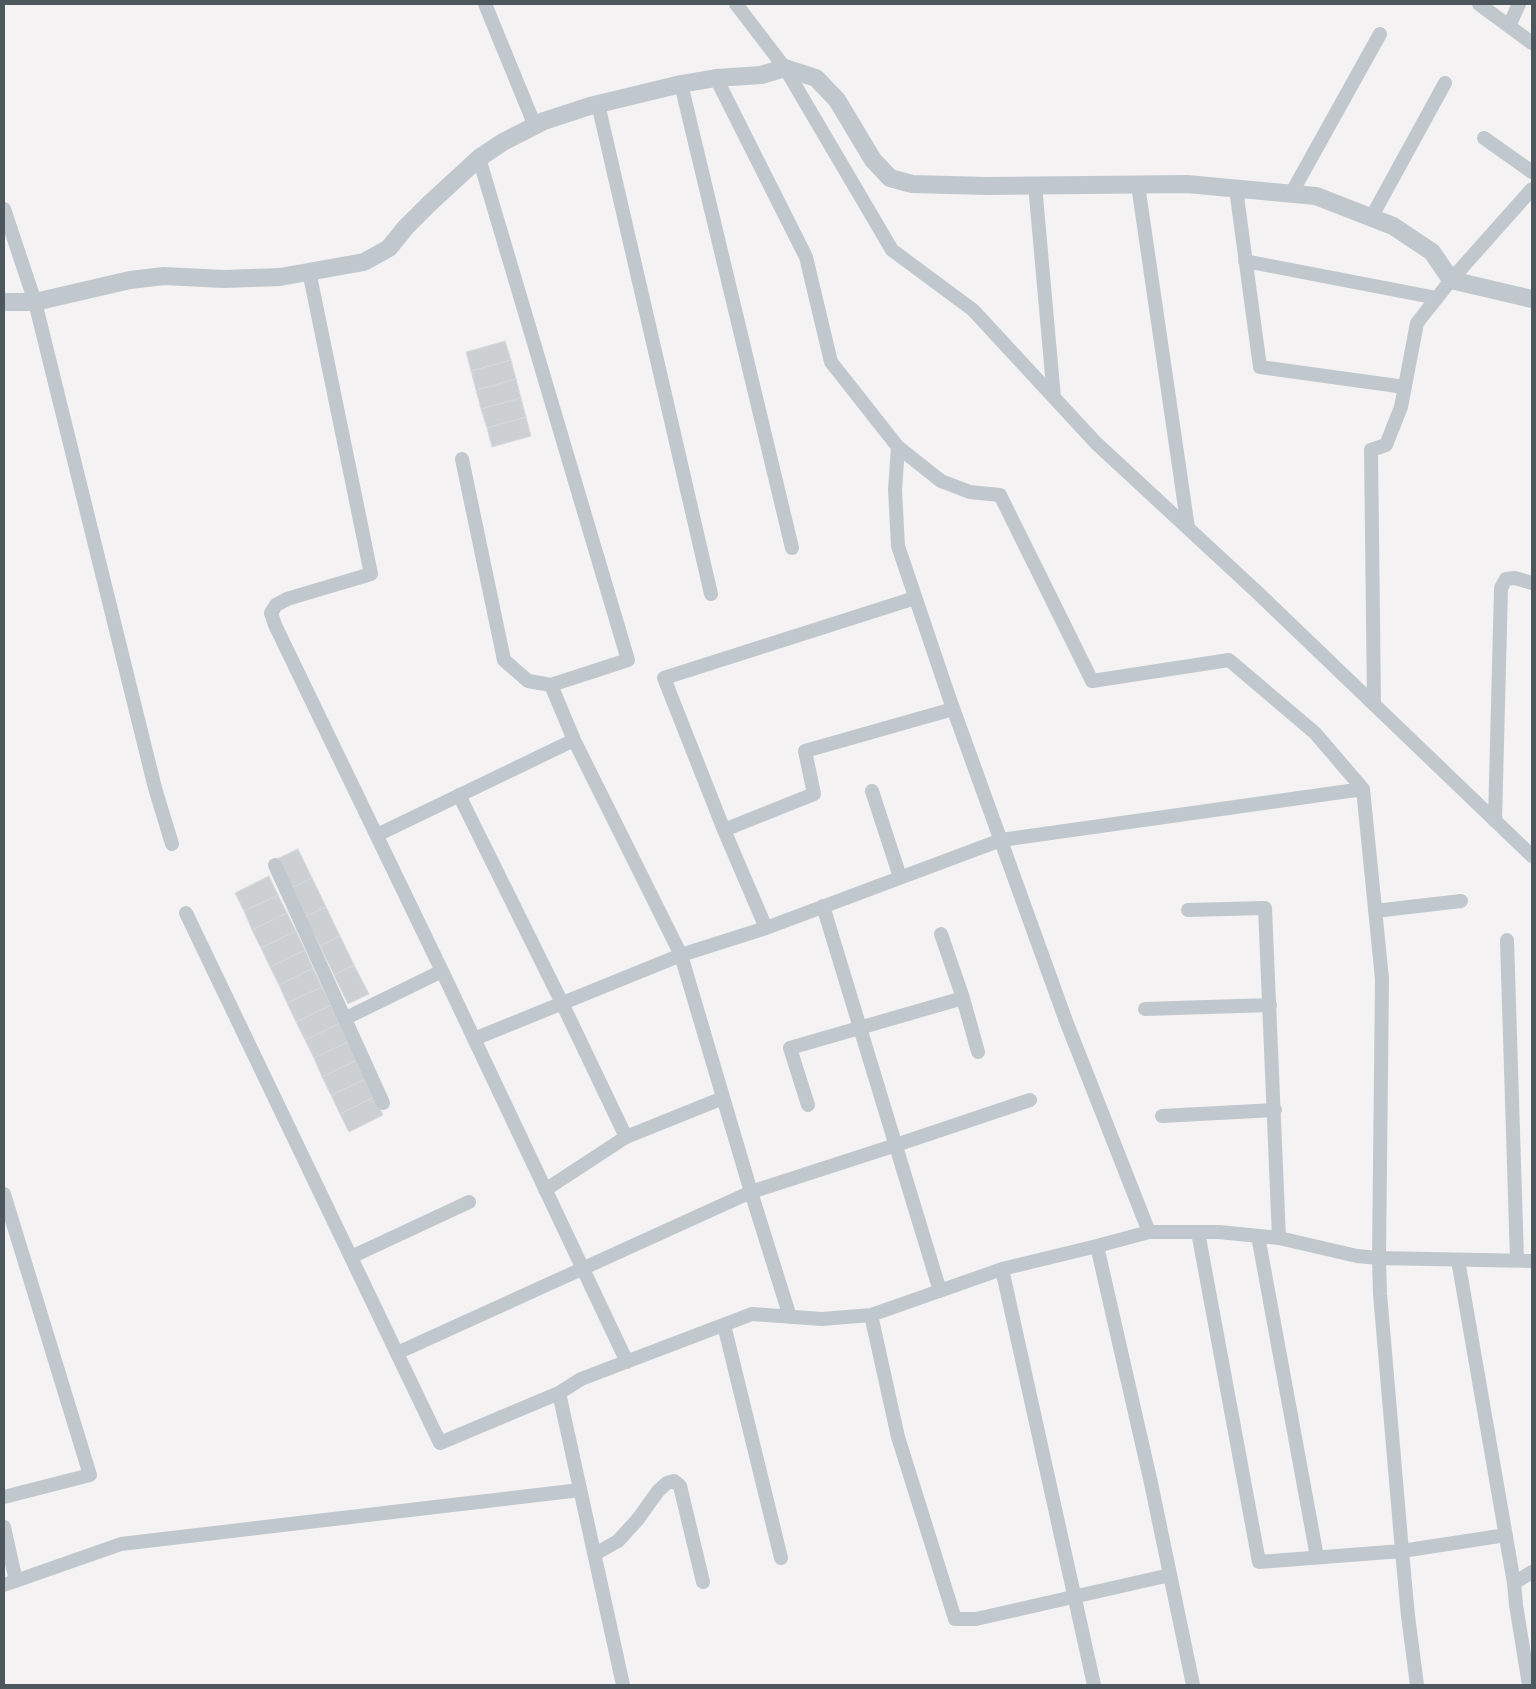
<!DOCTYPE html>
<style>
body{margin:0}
#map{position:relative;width:1536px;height:1689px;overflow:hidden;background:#f4f2f3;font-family:Poppins,sans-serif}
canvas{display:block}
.frame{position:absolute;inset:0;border:5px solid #4c585d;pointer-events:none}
</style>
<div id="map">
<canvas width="1536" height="1689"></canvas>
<div class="frame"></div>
</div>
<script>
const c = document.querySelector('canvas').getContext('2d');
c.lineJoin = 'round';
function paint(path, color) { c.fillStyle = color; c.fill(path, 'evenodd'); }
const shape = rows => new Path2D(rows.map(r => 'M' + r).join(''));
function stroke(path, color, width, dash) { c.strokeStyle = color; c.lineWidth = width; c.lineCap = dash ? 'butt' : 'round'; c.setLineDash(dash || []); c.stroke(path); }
const building = shape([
 [505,341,511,360,471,371,466,352,505,341],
 [511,360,516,379,476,390,471,371,511,360],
 [516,379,521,398,481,409,476,390,516,379],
 [521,398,526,417,487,428,481,409,521,398],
 [526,417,531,436,492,447,487,428,526,417],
 [298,849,312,878,291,888,277,859,298,849],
 [269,876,278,895,244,911,235,893,269,876],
 [312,878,326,907,305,917,291,888,312,878],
 [278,895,287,913,252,930,244,911,278,895],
 [326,907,340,936,320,946,305,917,326,907],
 [287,913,296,931,261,948,252,930,287,913],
 [296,931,305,950,270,967,261,948,296,931],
 [340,936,354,965,334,975,320,946,340,936],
 [305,950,313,968,279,985,270,967,305,950],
 [354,965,369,994,348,1004,334,975,354,965],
 [313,968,322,987,287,1003,279,985,313,968],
 [322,987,331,1005,296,1022,287,1003,322,987],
 [331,1005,340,1023,305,1040,296,1022,331,1005],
 [340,1023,348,1042,314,1058,305,1040,340,1023],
 [348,1042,357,1060,322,1077,314,1058,348,1042],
 [357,1060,366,1079,331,1095,322,1077,357,1060],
 [366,1079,374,1097,340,1114,331,1095,366,1079],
 [374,1097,383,1115,349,1132,340,1114,374,1097]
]);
paint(building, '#cdd0d3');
stroke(building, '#d7dadc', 1);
stroke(shape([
 [485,4,535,126],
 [736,4,785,68,892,250,973,310,1096,443,1258,593,1532,856],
 [1479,4,1532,43],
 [1509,26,1519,4],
 [716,78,806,257,831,362,898,447,895,490,898,546,949,697,1066,1021,1149,1232],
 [681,84,792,548],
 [598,104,711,594],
 [1484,138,1532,172],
 [479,158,628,660,551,685,574,740,681,955,751,1192,790,1317],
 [1035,185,1054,398],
 [1138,185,1188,528],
 [1236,189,1260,367,1405,387],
 [1291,194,1380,34],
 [4,209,35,302,155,788,172,844],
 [1371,218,1445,83],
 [1245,261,1437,298],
 [309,271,371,574,287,599,276,605,271,613,275,625,442,971,627,1362],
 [898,447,941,481,970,492,1000,495,1092,681,1229,660,1315,733,1363,789],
 [462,459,504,660,528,681,551,685],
 [1374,704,1371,450,1386,445,1401,407,1417,323,1451,280,1532,189],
 [872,791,900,877],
 [459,795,562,1003,626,1137,545,1190],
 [1495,821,1501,588,1506,579,1515,578,1532,583],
 [724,830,814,794,805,751,953,709],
 [377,835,574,740],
 [275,865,383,1103],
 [823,906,940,1291],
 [1188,910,1265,908,1279,1238],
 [1375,911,1461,901],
 [186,913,440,1443,559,1393],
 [766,928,1001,840,1363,789,1382,979,1379,1258,1532,1261],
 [941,934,963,998,978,1052],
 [1507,940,1517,1260],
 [1145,1009,1270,1005],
 [346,1018,442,971],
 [474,1039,681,955,766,928,724,830,664,678,915,598],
 [808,1105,790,1048,963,998],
 [1162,1116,1275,1110],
 [626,1137,723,1098],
 [4,1194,90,1475,4,1497],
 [1198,1232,1259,1562,1402,1551,1506,1535],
 [1258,1236,1317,1557],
 [351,1257,469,1202],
 [1458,1260,1514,1583,1516,1605,1529,1685],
 [1002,1269,1094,1685],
 [871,1315,898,1437,955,1619,976,1619,1170,1575],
 [724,1325,781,1558],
 [397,1353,751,1192,896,1145,1030,1100],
 [4,1527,16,1581],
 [595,1554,618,1541,638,1519,658,1491,667,1483,674,1481,680,1486,703,1582],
 [1514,1583,1532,1572],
 [4,1585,121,1544,580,1490],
 [623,1685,559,1393,581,1379,752,1314,822,1319,871,1315,1002,1269,1097,1246],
 [1193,1685,1151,1483,1097,1246,1149,1232,1219,1232,1279,1238,1357,1256,1379,1258,1380,1294,1402,1551,1408,1616,1417,1685]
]), '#c0c8cd', 14);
stroke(shape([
 [4,302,35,302,130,280,164,276,224,279,280,277,364,262,389,248,406,227,429,204,479,158,503,142,544,121,590,106,681,84,716,78,761,75,785,68,816,78,837,100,873,160,890,178,912,184,986,186,1187,184,1316,196,1393,226,1432,252,1451,280,1532,299]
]), '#c0c8cd', 18);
</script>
